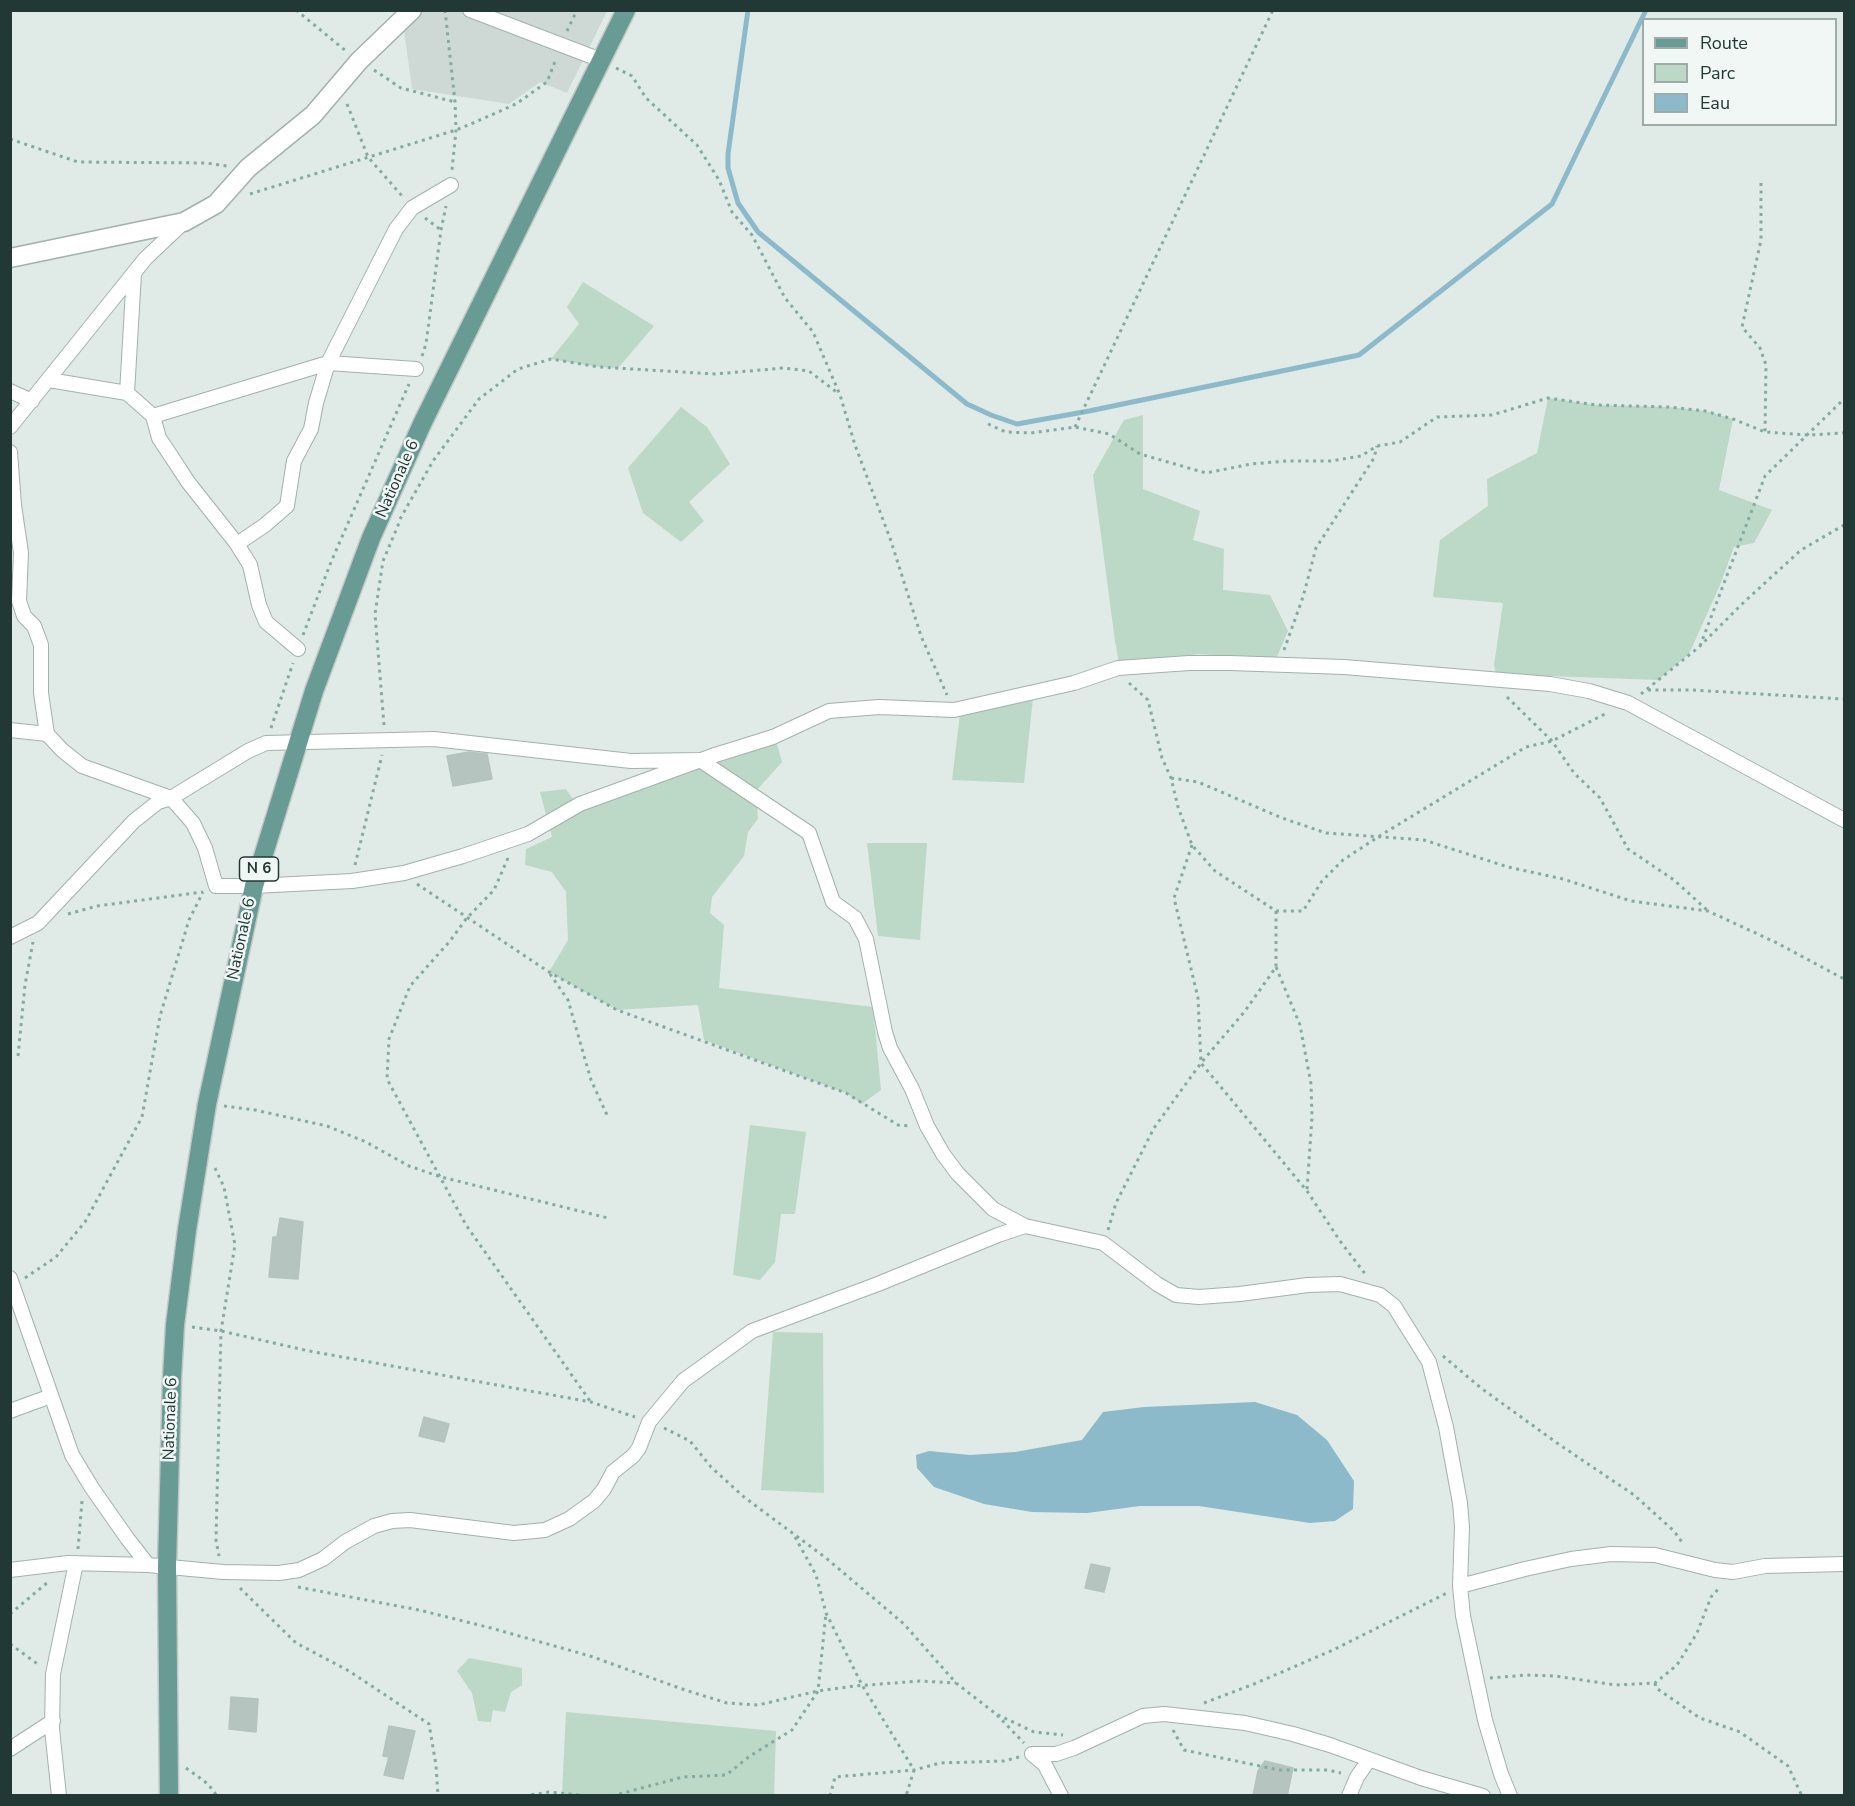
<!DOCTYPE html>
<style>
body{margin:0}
#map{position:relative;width:1855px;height:1806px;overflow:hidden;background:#e0eae6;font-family:"Nunito Sans",sans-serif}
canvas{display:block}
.frame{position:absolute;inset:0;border:12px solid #223835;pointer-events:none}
.legend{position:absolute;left:1642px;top:18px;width:195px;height:108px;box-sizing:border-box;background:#f0f7f4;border:2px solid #9eaba8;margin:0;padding:8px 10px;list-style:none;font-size:18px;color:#223835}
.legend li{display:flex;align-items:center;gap:12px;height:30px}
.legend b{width:30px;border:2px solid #9eaba8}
</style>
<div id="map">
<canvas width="1855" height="1806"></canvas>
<div class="frame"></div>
<ul class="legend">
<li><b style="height:8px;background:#689b94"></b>Route</li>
<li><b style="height:16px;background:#bbd9c6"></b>Parc</li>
<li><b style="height:16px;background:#8cbaca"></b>Eau</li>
</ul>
</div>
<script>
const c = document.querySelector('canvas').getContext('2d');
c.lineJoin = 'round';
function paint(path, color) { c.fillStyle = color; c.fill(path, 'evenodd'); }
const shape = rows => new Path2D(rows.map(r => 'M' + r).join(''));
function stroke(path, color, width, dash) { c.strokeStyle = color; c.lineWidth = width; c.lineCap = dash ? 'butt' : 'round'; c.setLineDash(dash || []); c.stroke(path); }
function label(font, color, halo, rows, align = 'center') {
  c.font = font + ' "Nunito Sans",sans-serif'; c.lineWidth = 5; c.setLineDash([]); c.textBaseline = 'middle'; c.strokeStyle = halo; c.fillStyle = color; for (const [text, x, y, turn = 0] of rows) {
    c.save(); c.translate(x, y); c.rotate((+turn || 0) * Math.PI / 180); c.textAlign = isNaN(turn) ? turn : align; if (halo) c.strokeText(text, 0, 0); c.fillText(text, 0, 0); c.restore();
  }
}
paint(shape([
 [414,11,607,11,567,93,540,82,509,104,412,89,403,23]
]), '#ced9d5');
paint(shape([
 [583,282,654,326,618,368,599,367,551,359,579,324,567,307],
 [1548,398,1596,405,1669,407,1705,411,1733,419,1719,490,1772,510,1754,543,1734,547,1720,585,1689,654,1658,680,1496,674,1494,665,1503,603,1433,597,1440,540,1488,506,1487,479,1537,453],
 [681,407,707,427,730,464,689,502,704,521,681,542,643,513,628,468],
 [1143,415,1143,489,1200,511,1193,540,1224,549,1223,590,1270,595,1288,631,1276,659,1198,654,1120,668,1115,641,1093,475,1124,420],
 [1033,698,1024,783,952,780,960,714],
 [776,741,782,762,756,791,758,819,748,832,744,856,712,897,710,913,724,925,719,988,873,1007,881,1090,862,1104,846,1093,704,1040,698,1005,617,1010,549,972,568,940,566,892,552,872,525,865,526,849,552,837,540,792,566,789,575,802],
 [867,843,927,843,920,940,878,936],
 [750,1125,806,1132,795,1214,781,1214,775,1262,760,1280,733,1275],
 [773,1332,823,1333,824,1493,761,1490],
 [469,1658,522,1668,522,1685,511,1692,505,1712,493,1710,491,1722,478,1721,472,1693,457,1671],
 [566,1712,776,1731,774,1795,562,1795]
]), '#bbd9c6');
paint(shape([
 [1255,1402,1297,1415,1327,1440,1354,1481,1353,1509,1335,1521,1310,1523,1199,1506,1140,1506,1087,1513,1032,1512,984,1504,934,1487,917,1468,916,1455,929,1451,970,1455,1015,1452,1082,1440,1103,1412,1144,1407]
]), '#8cbaca');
stroke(shape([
 [748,10,728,154,728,168,738,203,758,232,967,404,991,415,1017,424,1089,411,1359,355,1552,204,1646,10]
]), '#8cbaca', 5);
const building = shape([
 [469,752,487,754,492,779,453,786,447,756,469,752],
 [280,1218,303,1222,298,1279,269,1277,273,1237,277,1237,280,1218],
 [424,1417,449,1424,444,1442,419,1436,424,1417],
 [1091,1564,1110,1568,1104,1592,1085,1588,1091,1564],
 [231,1697,258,1699,256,1732,229,1729,231,1697],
 [389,1726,415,1731,403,1779,384,1775,389,1757,383,1756,389,1726],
 [1265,1761,1293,1768,1287,1796,1253,1796,1258,1771,1265,1761]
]);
paint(building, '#b6c4c0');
stroke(building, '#b3c3be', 1.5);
const minor = shape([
 [470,10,601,60],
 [134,273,127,393,153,416,159,438,171,456,188,482,237,544,250,565,259,605,266,622,298,649],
 [49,380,127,393],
 [10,391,32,401],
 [153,416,328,363,416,369],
 [10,427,145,259,184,222],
 [10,452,14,505,21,553,19,601,24,616,34,626,41,645,41,693,47,734],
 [237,544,265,525,287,506,294,461,311,429,316,403,328,363,396,229,412,208,451,185],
 [10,730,47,734,62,750,82,766,171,798,193,823,205,848,216,886,254,886,352,881,404,873,463,856,528,834,580,804,712,756,773,737,829,711,879,707,954,710,1074,683,1118,668,1189,663,1230,663,1344,667,1550,684,1589,691,1628,703,1844,820],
 [10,937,38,923,134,821,158,802,171,798,248,751,266,743,434,739,631,761,700,760,809,833,833,902,855,918,866,939,885,1032,890,1048,912,1089,927,1126,943,1154,958,1174,993,1209,1025,1226,1103,1243,1157,1284,1176,1295,1199,1297,1240,1294,1308,1285,1340,1284,1380,1295,1394,1306,1429,1362,1446,1427,1460,1503,1462,1527,1460,1586,1463,1616,1485,1720,1501,1774,1510,1796],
 [10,1278,72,1455,92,1488,127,1538,148,1565],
 [10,1411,51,1396],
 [10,1570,68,1563,148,1565,223,1572,279,1573,299,1570,323,1559,345,1542,374,1526,392,1521,410,1520,514,1533,545,1530,569,1519,594,1501,604,1489,613,1472,633,1456,639,1448,649,1422,683,1381,752,1331,878,1284,998,1235,1025,1226],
 [1460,1586,1525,1569,1571,1559,1611,1554,1655,1555,1715,1570,1733,1572,1765,1566,1844,1564],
 [10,1749,53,1721],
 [1032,1754,1056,1754,1074,1748,1143,1716,1164,1714,1245,1723,1293,1734,1330,1745,1421,1778,1483,1796],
 [1032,1754,1045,1765,1061,1796],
 [59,1796,52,1729,53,1674,76,1563],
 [1349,1796,1357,1777,1369,1760]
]);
const tertiary = shape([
 [10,258,184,222,216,204,248,168,313,115,359,61,412,10]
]);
const primary = shape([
 [169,1796,167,1566,172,1378,175,1325,187,1230,207,1104,254,886,314,691,371,538,422,424,626,10]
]);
stroke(minor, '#a3b1ad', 16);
stroke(tertiary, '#a3b1ad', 21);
stroke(primary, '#c1c7c6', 21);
stroke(shape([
 [296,10,346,51],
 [445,10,455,102,456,130,452,170],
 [567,31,577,10],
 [616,68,632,76,646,98,697,145,719,180,732,212,752,235,785,298,813,332,840,395,855,445,891,541,921,636,947,695],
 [374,70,401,88,455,102],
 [347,104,368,157,403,197],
 [10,139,78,162,206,163,227,166],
 [1761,183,1761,240,1742,327,1760,348,1766,365,1765,432],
 [250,194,456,130,473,123,516,104,547,82,556,59],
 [425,218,441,230],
 [422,356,426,344,441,230,446,206],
 [988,424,1006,432,1031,433,1075,427,1109,434,1140,454,1206,473,1251,464,1287,461,1331,461,1361,456,1377,446,1400,442,1437,417,1492,415,1548,398,1596,405,1669,407,1705,411,1733,419,1765,432,1809,435,1844,433],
 [1075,427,1273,10],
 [400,519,433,461,479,399,518,369,551,359,599,367,715,374,784,368,809,371,839,394],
 [303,635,331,562,409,384],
 [1700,646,1765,476,1844,399],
 [1284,650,1303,597,1316,548,1374,458,1377,446],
 [1129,683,1148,700,1162,758,1171,778,1178,807,1192,845,1215,871,1276,911,1303,911,1322,881,1343,860,1381,835,1526,747,1552,741,1607,713],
 [1648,690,1692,690,1844,699],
 [1641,694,1699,647,1743,603,1801,550,1844,525],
 [1507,697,1552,741,1574,773,1600,798,1628,849,1674,880,1707,910],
 [384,725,375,614,383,561,399,523],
 [271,728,293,663],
 [1171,778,1198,782,1282,818,1326,833,1424,840,1508,867,1563,879,1631,901,1708,911,1777,943,1844,979],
 [1192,845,1174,898,1198,998,1201,1063,1307,1191,1340,1241,1366,1275],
 [508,858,494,890,466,919,450,941,410,986,389,1039,387,1079,466,1225,590,1401],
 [355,865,382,755],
 [417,884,549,972,617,1010,846,1093,898,1125,911,1126],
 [68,914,97,906,203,892],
 [1276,967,1300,1025,1311,1084,1312,1117,1307,1190],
 [550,974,568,1000,591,1080,607,1115],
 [18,1056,25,985,33,942],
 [224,1106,255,1110,327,1126,366,1142,409,1166,441,1177,608,1218],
 [215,1168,224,1187,235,1245,221,1331,216,1540,219,1556],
 [1108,1230,1116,1203,1154,1128,1201,1063,1245,1011,1276,967,1276,911],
 [25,1278,56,1257,85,1222,142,1117,160,1016,189,920,203,892],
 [192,1327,221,1331,309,1351,591,1402,635,1417],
 [1443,1356,1481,1388,1557,1443,1634,1495,1674,1531,1684,1545],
 [664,1428,690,1441,711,1467,744,1497,826,1558,904,1624,956,1683,996,1714,1034,1732,1063,1735],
 [795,1537,816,1575,826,1613,862,1685,914,1770,906,1796],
 [78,1549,82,1501],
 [298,1587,419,1610,491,1628,590,1656,685,1690,727,1703,758,1705,818,1691,855,1686,920,1681,956,1683],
 [240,1588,296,1643,349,1671,429,1724,436,1765,438,1796],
 [10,1614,48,1582],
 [10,1644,39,1665],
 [1490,1678,1526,1675,1555,1676,1616,1685,1655,1683,1677,1665,1697,1633,1711,1597,1720,1587],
 [1655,1683,1656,1688,1700,1718,1740,1732,1788,1766,1802,1796],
 [1204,1703,1254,1684,1333,1650,1447,1593],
 [997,1715,1024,1743],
 [1173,1730,1184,1750,1279,1770,1328,1770,1341,1773],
 [186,1768,208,1784,217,1796],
 [524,1796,549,1792,589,1796],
 [612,1796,683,1777,726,1775,750,1756,792,1730,818,1691,826,1613],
 [830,1796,835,1777,914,1770,940,1763,1004,1761,1019,1757]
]), '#83aba3', 3, [3, 4.5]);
stroke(minor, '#fff', 14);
stroke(tertiary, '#fff', 18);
stroke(primary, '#689b94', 18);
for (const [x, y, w] of [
 [259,869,39]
]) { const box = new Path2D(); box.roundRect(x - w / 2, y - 12, w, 24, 4.5); c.fillStyle = '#f0f7f4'; c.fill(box); stroke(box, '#223835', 1.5); }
label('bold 15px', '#223835', null, [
 ["N 6",259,869]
]);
label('16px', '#223835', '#f0f7f4', [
 ["Nationale 6",398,479,-66],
 ["Nationale 6",242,939,-78],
 ["Nationale 6",171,1419,-88]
]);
</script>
